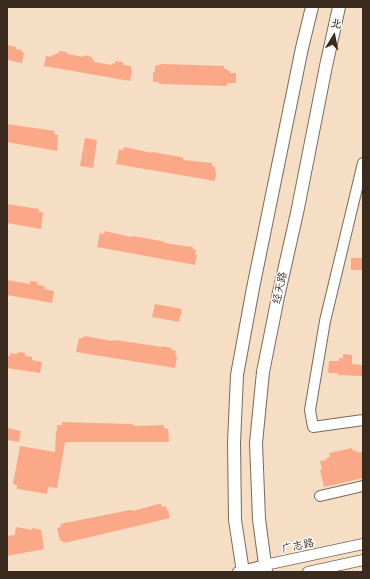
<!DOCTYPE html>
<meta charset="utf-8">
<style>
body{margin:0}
#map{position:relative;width:370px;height:579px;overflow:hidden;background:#f5dec4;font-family:"Comic Neue","LXGW WenKai TC",sans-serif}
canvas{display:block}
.frame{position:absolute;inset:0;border:8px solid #3b2a1e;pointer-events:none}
.north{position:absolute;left:314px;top:16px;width:40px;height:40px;-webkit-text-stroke:3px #fff;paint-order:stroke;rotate:10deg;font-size:11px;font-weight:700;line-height:16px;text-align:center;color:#3b2a1e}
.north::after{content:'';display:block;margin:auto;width:14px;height:18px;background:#3b2a1e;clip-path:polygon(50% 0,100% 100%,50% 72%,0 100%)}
</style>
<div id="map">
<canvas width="370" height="579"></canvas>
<div class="frame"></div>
<div class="north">北</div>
</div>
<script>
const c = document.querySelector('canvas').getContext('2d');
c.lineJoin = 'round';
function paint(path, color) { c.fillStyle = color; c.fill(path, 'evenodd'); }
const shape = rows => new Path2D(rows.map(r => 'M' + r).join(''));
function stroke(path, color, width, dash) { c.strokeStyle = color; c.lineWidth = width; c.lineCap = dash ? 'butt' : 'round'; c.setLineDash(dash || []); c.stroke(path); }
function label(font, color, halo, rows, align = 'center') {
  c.font = font + ' "Comic Neue","LXGW WenKai TC",sans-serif'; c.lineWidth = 3; c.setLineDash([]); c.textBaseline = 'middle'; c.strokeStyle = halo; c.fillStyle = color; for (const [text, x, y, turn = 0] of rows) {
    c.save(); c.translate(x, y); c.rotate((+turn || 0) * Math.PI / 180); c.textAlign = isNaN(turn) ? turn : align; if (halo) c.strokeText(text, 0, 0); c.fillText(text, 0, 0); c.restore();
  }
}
paint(shape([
 [7,45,16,47,15,49,22,50,21,52,24,53,22,63,7,60],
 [59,51,67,52,67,54,84,57,84,55,92,57,92,59,94,60,94,62,112,65,112,63,115,64,115,61,123,62,123,65,131,66,131,70,132,70,130,81,44,66,46,56,52,57,52,55,55,55,56,53,58,54],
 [162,64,224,66,224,69,227,69,227,71,230,71,230,73,236,73,236,83,227,83,227,86,159,84,159,82,153,82,153,72,155,72,155,66],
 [7,124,55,131,54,134,58,135,57,151,7,142],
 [85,138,97,140,93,168,80,166],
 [124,147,152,153,152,152,181,157,184,158,183,160,212,163,212,166,215,167,215,171,216,172,215,181,116,164,119,149,123,150],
 [7,204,39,209,39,212,43,212,41,229,7,223],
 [104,231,132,237,133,236,161,241,165,242,164,243,193,247,193,250,196,250,195,255,197,255,195,265,97,247,100,233,104,234],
 [351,258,363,258,363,270,351,270],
 [7,280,30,284,30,281,38,282,37,285,45,286,44,289,54,291,52,303,7,295],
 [155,304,182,309,179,322,152,317],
 [84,336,112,341,112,340,116,341,116,340,162,347,162,346,172,348,171,350,176,351,175,355,177,356,175,368,76,352,79,338,83,338],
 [18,352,25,353,25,356,32,357,32,360,42,362,40,373,7,368,7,356,10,356,10,353,17,354],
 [343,354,352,355,352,364,363,365,363,376,338,375,338,373,328,373,329,361,339,361,339,358,343,358],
 [62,422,132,424,135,426,164,425,164,428,168,429,169,442,65,442,57,488,48,487,47,494,17,489,17,485,13,484,20,446,55,452,56,431,57,431,57,425,62,425],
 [7,428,21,431,19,442,7,440],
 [352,448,353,451,356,450,357,453,363,451,363,478,324,487,320,470,322,469,320,461,327,460,326,458,330,457,329,453],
 [158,504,161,504,162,507,166,506,167,510,168,510,170,518,65,543,65,542,62,542,62,540,60,541,57,528,61,527,60,524,130,510,133,510,133,511],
 [16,527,32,530,32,528,41,530,44,549,7,556,7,536,15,535]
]), '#fba889');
const minor = shape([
 [363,163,325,321,310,410,313,427,363,420],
 [320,496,363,486],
 [238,572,265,565,363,544],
 [308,572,363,560]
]);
const major = shape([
 [243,572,235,520,234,443,237,375,253,288,302,48,312,7],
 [266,572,259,519,256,443,263,372,278,297,297,213,326,66,339,7]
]);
stroke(minor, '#7c6958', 12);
stroke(major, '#7c6958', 14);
stroke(minor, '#fff', 10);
stroke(major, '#fff', 12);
label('11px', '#3b2a1e', '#fff', [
 ["经天路",280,288,-78],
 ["广志路",298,546,-12]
]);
</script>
